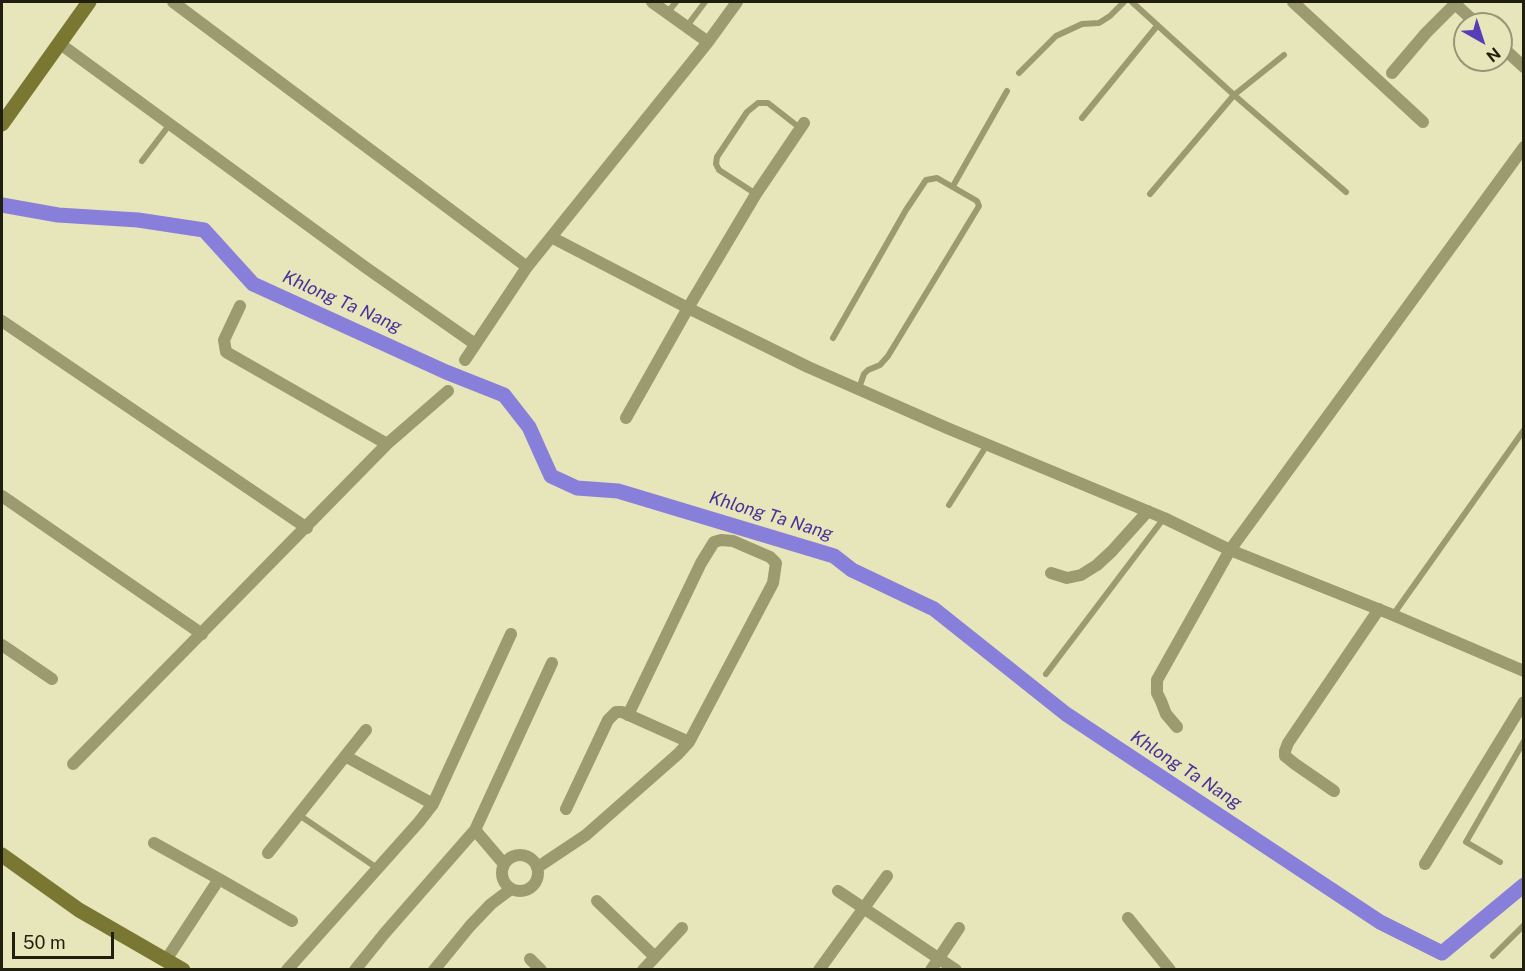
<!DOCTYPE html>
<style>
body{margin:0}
#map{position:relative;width:1525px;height:971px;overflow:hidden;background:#e7e6bb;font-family:"Public Sans",sans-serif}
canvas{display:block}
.frame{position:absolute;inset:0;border:3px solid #201f0f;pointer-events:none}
.north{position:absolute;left:1453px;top:12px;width:60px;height:60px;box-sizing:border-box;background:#e7e6bb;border:2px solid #979676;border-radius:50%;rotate:141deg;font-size:16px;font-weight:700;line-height:24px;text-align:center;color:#201f0f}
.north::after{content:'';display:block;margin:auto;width:21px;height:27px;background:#563eb6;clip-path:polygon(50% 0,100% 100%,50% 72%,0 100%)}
.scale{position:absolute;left:12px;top:932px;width:102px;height:27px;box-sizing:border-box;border:3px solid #201f0f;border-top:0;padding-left:8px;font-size:18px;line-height:21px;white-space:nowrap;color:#201f0f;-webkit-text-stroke:4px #e7e6bb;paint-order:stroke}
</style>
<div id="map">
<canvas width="1525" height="971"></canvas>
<div class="frame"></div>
<div class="north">N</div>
<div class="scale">50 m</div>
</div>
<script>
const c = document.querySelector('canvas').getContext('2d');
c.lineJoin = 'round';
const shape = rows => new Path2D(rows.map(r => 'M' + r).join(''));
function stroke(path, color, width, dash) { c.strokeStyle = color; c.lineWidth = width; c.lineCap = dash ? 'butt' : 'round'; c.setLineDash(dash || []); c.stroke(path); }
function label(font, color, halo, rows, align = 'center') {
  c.font = font + ' "Public Sans",sans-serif'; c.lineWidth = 5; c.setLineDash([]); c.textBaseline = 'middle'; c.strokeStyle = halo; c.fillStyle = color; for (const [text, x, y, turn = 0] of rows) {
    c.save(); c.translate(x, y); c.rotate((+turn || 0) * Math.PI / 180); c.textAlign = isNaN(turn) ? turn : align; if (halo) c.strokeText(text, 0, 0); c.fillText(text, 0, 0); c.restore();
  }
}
stroke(shape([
 [2,205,58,215,138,220,204,230,253,284,446,372,504,395,529,427,551,476,577,488,618,491,834,556,852,570,934,609,1066,714,1380,922,1442,953,1524,885]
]), '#887fda', 15);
stroke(shape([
 [1132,2,1234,95,1346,192],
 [667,13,676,2],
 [687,26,705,2],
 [1019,73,1056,36,1082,24,1099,23,1110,16,1124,2],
 [1082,118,1157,26],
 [142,161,170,124],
 [953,186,1007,91],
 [756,194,719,170,716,164,717,157,747,112,758,103,768,103,800,128],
 [1150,194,1234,95,1284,55],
 [833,338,906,210,926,180,937,178,977,201,979,206,888,356,880,365,868,370,864,374,859,388],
 [949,505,987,445],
 [1393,615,1524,430],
 [1046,674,1164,518],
 [299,815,377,868],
 [1500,862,1466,842,1524,741],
 [1493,956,1524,925]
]), '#9c9a6f', 6);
stroke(shape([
 [173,2,527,267],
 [652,2,708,42],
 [1293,2,1423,122],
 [1453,2,1477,24],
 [59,43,365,267,475,344],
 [1501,46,1524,67],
 [1392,73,1426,33,1455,4],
 [551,237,688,308,808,367,947,428,1164,518,1230,550,1393,615,1524,671],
 [240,306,224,340,226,352,387,444],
 [2,321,307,528],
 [465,360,527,267,708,42,737,2],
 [626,418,688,308,756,194,804,123],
 [2,496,202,634],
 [1051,573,1067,578,1081,575,1097,565,1112,551,1148,511],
 [2,645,52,679],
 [1177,727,1166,714,1161,701,1157,693,1157,680,1230,550,1524,147],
 [345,756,433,804],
 [73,764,387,444,448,391],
 [1334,791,1295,764,1285,756,1285,751,1288,743,1379,609],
 [566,809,608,720,616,712,622,712,689,742],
 [475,830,504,864],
 [154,843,219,879],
 [268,853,366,730],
 '502 873a18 18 0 1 1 36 0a18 18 0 1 1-36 0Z',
 [1425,864,1524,702],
 [538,867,586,835,678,754,689,742,773,583,776,563,770,557,733,541,721,540,714,542,701,563,628,715],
 [838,891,956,970],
 [597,901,655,957],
 [1128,918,1170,970],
 [530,959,541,970],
 [166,960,219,879,292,921],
 [287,970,419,822,433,804,511,634],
 [355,970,384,934,475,830,552,663],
 [434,970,470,926,491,904,511,889],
 [643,970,682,928],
 [819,970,887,876],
 [931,970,959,928]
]), '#9c9a6f', 12);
stroke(shape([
 [2,124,89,2],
 [2,855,79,910,183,970]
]), '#7a7732', 15);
label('italic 18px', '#48319b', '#e7e6bb', [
 ["Khlong Ta Nang",342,302,24],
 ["Khlong Ta Nang",771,516,17],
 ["Khlong Ta Nang",1186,770,33]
]);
</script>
